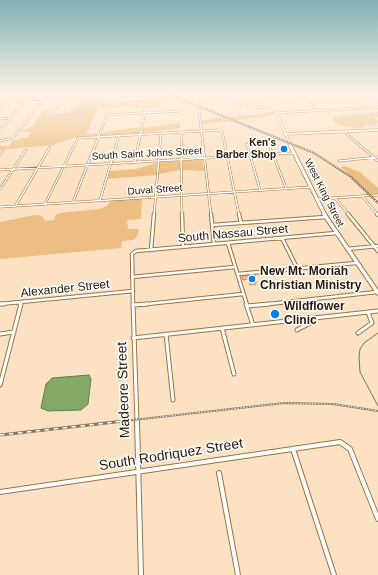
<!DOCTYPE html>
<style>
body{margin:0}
canvas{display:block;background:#fce2c3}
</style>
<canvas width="378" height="575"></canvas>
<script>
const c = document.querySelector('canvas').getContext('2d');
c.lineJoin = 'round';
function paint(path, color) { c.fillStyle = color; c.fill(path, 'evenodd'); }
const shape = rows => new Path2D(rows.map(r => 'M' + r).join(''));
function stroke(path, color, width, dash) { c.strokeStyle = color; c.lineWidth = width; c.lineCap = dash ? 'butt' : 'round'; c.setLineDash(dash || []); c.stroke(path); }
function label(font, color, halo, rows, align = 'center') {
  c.font = font + ' Arial,sans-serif'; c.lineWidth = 3; c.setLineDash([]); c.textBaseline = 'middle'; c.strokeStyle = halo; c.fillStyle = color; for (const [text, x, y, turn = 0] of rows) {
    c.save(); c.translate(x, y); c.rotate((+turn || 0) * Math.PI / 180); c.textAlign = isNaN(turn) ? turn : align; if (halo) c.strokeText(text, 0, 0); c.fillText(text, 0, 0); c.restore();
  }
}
paint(shape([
 [159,93,164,93,176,99,160,102,160,106,158,108,147,108,149,96],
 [147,97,145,108,126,106,98,109,86,134,98,133,97,136,78,137,52,145,0,150,0,146,9,146,12,141,28,137,31,132,20,132,33,126,43,110,49,111,50,114,49,117,50,117,52,114,70,112,78,101,81,100,95,99,114,102,139,100],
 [274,111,276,114,264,117,202,124,202,121,213,118,262,114],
 [378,112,378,117,374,117,378,121,376,126,366,124,364,127,355,128,339,125,332,120,334,117],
 [180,123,180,128,141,133,142,128],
 [131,128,140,128,139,134,100,136,101,133],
 [202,159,204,171,183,170,182,161],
 [180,161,180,170,159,174,159,162],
 [157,163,156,175,108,179,110,171,136,169],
 [344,166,360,172,378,188,378,194,370,195,341,167],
 [142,198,141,219,127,220,128,229,139,229,137,237,133,240,122,241,121,248,0,259,0,222,35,215,42,216,45,221,54,220,56,215,60,213,99,209,107,206,111,200]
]), '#edbe83');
const water = shape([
 [89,375,91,379,88,404,81,410,48,411,41,408,46,384,52,378,89,375]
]);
paint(water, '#84a966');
stroke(water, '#687d48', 1);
stroke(shape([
 [378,333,364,343,360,349,359,357,360,372,378,406]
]), '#687d48', 1);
const building = shape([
 [255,275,256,284,250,285,248,279,243,280,242,276,255,275]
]);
paint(building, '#f8bd99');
stroke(building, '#c38b69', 1);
const minorFar3 = shape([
 [215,93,250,107,274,108],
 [247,93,251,107],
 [298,93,317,110],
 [362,93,378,105],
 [268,95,295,93],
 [185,97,201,93],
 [9,100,148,95,135,162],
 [201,104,236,93],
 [0,109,15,93],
 [199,110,211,215],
 [276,113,378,107],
 [50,117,62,98],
 [0,119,9,118],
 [0,130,32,93],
 [343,131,378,161],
 [181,132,182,159],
 [0,141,13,138,49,93],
 [268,142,286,188],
 [247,144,260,190],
 [0,155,3,151],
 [181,160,182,215],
 [339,161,378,157],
 [0,170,294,153],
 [0,189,26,150],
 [362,196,378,215],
 [335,198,349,215],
 [317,199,378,195],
 [100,200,119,136],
 [73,202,107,115,180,111],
 [45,204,78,138,220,130,222,131,239,215],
 [16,205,50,147],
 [0,207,311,187],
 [154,215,161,134]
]);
const minorFar2 = shape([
 [182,214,183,247],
 [211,214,214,244],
 [239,214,241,223],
 [348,214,378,251],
 [377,214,378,215],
 [212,225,326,217],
 [282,238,297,268],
 [228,243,247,305],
 [347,249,378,246],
 [151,250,154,214],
 [238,274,356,263],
 [132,277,235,267],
 [0,304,133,291],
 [20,305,21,302],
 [133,305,132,254,136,251,336,233],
 [137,305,243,294],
 [260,305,377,292]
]);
const minorFar1 = shape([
 [0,304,4,304],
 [133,304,137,422],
 [246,304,253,325],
 [133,305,147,304],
 [247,306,269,304],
 [222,328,234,374],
 [297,330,310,323],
 [358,333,372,323,368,312],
 [0,334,14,332],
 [166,334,173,400],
 [133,338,378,311],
 [0,385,21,304]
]);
const minor = shape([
 [137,421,141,575],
 [293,449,334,575],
 [219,473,238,575],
 [0,492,340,442,350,449,378,519]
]);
const secondary = shape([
 [285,134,378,130]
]);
const primaryFar2 = shape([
 [267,93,291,146]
]);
const primaryFar1 = shape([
 [290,145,325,215]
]);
const primary = shape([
 [324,214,378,293]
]);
stroke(minorFar3, '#9a7341', 2.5);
stroke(minorFar2, '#9a7341', 4.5);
stroke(minorFar1, '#9a7341', 5);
stroke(minor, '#9a7341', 6);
stroke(secondary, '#9a7341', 3);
stroke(primaryFar2, '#9a7341', 3);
stroke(primaryFar1, '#9a7341', 4.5);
stroke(primary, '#9a7341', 5.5);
stroke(minorFar3, '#fff', 1.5);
stroke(minorFar2, '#fff', 2.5);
stroke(minorFar1, '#fff', 3);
stroke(minor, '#fff', 4);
stroke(secondary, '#fff', 2);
stroke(primaryFar2, '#fff', 2);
stroke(primaryFar1, '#fff', 3);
stroke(primary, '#fff', 3.5);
const railFar1 = shape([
 [166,93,314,153,351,177,378,203],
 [115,422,284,403,333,404,378,411]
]);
const rail = shape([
 [0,435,124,421]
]);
stroke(railFar1, '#88745b', 2);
stroke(rail, '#88745b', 3);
stroke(railFar1, '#fff', 1, [1.5]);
stroke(rail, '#fff', 1.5, [4.5]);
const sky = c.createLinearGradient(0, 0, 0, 174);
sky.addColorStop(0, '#80b0b4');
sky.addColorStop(0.53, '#fef2e4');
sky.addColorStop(1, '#fef2e400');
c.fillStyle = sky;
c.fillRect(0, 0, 378, 174);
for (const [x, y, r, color] of [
 [284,149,4,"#0281e7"],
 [252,279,4,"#0281e7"],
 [275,314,5,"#0281e7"]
]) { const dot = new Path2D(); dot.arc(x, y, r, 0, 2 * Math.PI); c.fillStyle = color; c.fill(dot); stroke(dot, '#fff', 1.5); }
label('bold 10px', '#271703', '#fff', [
 ["Ken's",276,143],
 ["Barber Shop",276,155]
], 'right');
label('10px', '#271703', '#fff', [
 ["South Saint Johns Street",147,154,-3],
 ["Duval Street",155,190,-4],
 ["West King Street",324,193,63]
]);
label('12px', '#271703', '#fff', [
 ["South Nassau Street",233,234,-5],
 ["Alexander Street",65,289,-6]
]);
label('bold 12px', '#271703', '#fff', [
 ["New Mt. Moriah",260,272],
 ["Christian Ministry",260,286],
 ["Wildflower",284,307],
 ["Clinic",284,321]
], 'left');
label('14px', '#271703', '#fff', [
 ["Madeore Street",124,390,-92],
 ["South Rodriquez Street",171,455,-9]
]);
</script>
